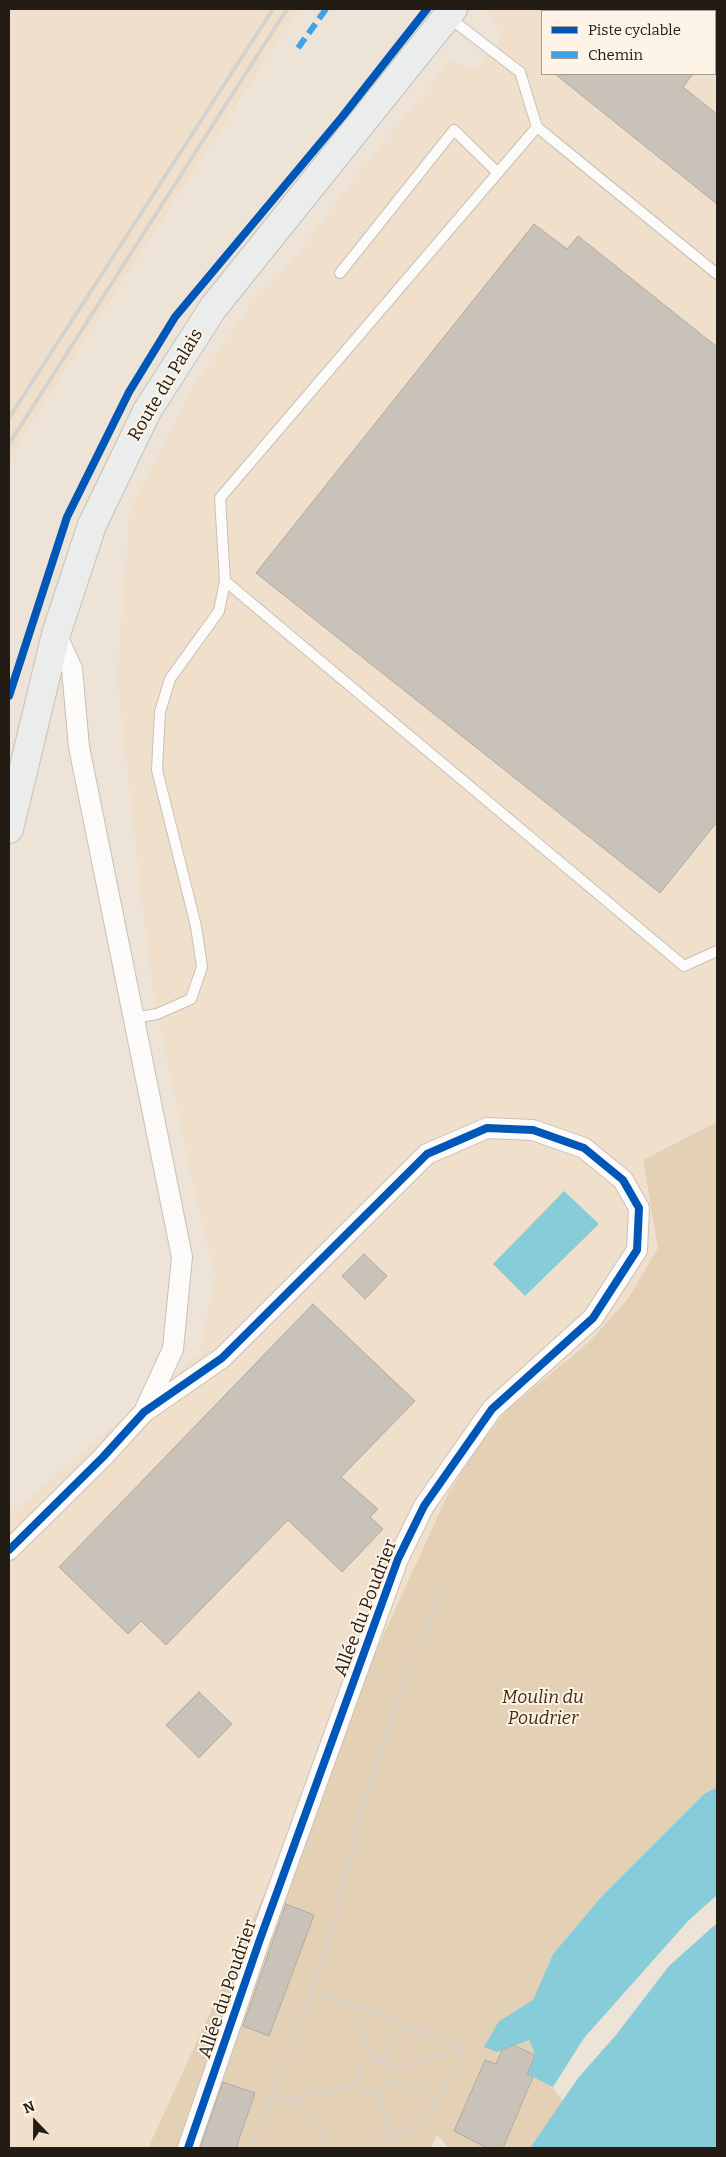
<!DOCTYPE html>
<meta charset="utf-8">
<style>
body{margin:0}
#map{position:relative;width:726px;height:2157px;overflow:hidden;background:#ede4d7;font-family:Bitter,serif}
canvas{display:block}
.frame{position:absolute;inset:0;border:10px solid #221c14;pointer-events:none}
.legend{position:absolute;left:541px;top:10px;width:175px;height:65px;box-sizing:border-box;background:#fdf3e6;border:1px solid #a59d92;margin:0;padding:6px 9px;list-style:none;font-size:15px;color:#221c14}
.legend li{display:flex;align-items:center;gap:10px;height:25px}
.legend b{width:25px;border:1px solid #a59d92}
.north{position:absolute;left:10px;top:2097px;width:50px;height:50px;-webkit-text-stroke:4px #fdf3e6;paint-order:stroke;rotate:338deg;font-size:14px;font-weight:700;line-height:20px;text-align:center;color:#221c14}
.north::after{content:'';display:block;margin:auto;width:18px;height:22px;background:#221c14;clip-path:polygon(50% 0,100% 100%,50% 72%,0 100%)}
</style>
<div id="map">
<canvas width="726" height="2157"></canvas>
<div class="frame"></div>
<ul class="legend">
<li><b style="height:6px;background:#0057b8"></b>Piste cyclable</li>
<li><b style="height:6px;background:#3ea2ea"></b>Chemin</li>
</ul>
<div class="north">N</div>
</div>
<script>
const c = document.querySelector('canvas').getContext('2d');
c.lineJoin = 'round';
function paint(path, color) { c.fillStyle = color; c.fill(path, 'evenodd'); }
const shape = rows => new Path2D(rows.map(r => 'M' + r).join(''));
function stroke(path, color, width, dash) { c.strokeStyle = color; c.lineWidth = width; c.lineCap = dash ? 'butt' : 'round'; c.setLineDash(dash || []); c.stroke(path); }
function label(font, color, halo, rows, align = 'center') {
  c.font = font + ' Bitter,serif'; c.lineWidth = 4; c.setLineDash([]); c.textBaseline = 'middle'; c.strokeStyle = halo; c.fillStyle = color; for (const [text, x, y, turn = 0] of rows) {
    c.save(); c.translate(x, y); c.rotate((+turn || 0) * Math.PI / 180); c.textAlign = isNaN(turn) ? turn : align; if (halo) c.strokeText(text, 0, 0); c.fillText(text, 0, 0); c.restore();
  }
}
paint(shape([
 [9,9,299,9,40,409,9,461],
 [489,9,717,9,717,1122,643,1160,658,1248,627,1300,589,1342,478,1447,449,1492,148,2148,9,2148,9,1515,199,1353,215,1277,188,1163,153,990,140,886,117,678,130,508,195,383,251,304,299,253,352,181,450,61,475,69,503,38,488,11],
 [542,11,715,11,715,74,542,74]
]), '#f0e0cb');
paint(shape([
 [717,1122,717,1787,704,1794,602,1896,553,1954,533,2000,499,2021,513,2045,529,2040,535,2055,527,2074,553,2087,563,2102,530,2148,449,2148,437,2135,431,2148,148,2148,449,1492,478,1447,507,1410,589,1342,627,1300,658,1248,643,1160]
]), '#e4d0b4');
paint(shape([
 [564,1191,599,1224,525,1296,493,1264],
 [717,1787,717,1895,688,1921,584,2038,553,2087,527,2074,535,2055,529,2040,497,2052,484,2047,499,2021,533,2000,553,1954,602,1896,704,1794],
 [717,1923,717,2148,530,2148,578,2078,616,2035,669,1966]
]), '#86ccd9');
const building = shape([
 [555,74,693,74,683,87,717,114,717,204,555,74],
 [534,224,567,249,578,236,717,347,717,822,660,893,256,573,534,224],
 [364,1254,387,1276,365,1299,342,1276,364,1254],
 [313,1304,415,1401,341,1477,378,1509,370,1517,383,1529,342,1572,288,1520,166,1645,141,1621,128,1634,59,1567,313,1304],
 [199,1692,232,1724,199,1758,166,1725,199,1692],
 [286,1904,314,1915,269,2036,243,2026,286,1904],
 [513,2045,535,2055,527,2074,533,2077,503,2148,487,2148,454,2131,485,2060,496,2064,502,2050,513,2045],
 [223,2082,255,2093,236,2148,200,2148,223,2082]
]);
paint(building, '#c9c2b8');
stroke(building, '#b2aaa1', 1);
const service = shape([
 [447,16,520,72,537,127,717,274],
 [537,127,220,498,225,581,684,966,717,951],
 [340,273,454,130,498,173],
 [134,1018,157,1014,191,999,202,967,196,926,157,770,160,712,170,679,219,611,225,581]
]);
const minor = shape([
 [56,634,72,669,79,747,182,1257,173,1349,144,1412],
 [9,1550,103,1457,144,1412,222,1358,427,1154,487,1128,533,1130,584,1148,623,1180,639,1208,637,1250,593,1318,492,1409,424,1506,398,1559,259,1942,188,2148]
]);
const secondary = shape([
 [9,829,56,634,92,525,147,411,213,308,453,9]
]);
stroke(service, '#c7c0b7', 12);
stroke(minor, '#c7c0b7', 22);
stroke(secondary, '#c7c0b7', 30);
stroke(shape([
 [310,1991,358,2007,372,2059],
 [358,2007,466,2048],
 [372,2059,384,2062,389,2069,391,2080,386,2087,375,2092,365,2091,358,2082,357,2071,362,2063,372,2059],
 [384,2062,407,2025],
 [389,2069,465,2048],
 [391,2080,438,2102],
 [375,2092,393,2137],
 [291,2099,319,2130,327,2148],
 [271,2103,333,1923,362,1810,400,1691,444,1588],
 [250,2148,271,2103,337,2090,358,2082],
 [363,2148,393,2137,433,2111,466,2048]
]), '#d7d5d1', 3, [5, 2.5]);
stroke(service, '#fcfbf9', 10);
stroke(minor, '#fcfbf9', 20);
stroke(secondary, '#eaedec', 28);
stroke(shape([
 [9,418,273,9],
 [9,444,287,9]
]), '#d4d2ce', 4);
stroke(shape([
 [298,48,326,9]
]), '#3ea2ea', 6, [12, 6]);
stroke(shape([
 [9,696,67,517,129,392,175,317,342,117,427,9],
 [9,1550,103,1457,144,1412,222,1358,427,1154,487,1128,533,1130,584,1148,623,1180,639,1208,637,1250,593,1318,492,1409,424,1506,398,1559,259,1942,188,2148]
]), '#0057b8', 8);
label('18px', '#221c14', '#fdf3e6', [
 ["Route du Palais",166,385,-59],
 ["Allée du Poudrier",366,1608,-69],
 ["Allée du Poudrier",228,1989,-71]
]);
label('italic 18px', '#412d0f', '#fdf3e6', [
 ["Moulin du",543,1698],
 ["Poudrier",543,1719]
]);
</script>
